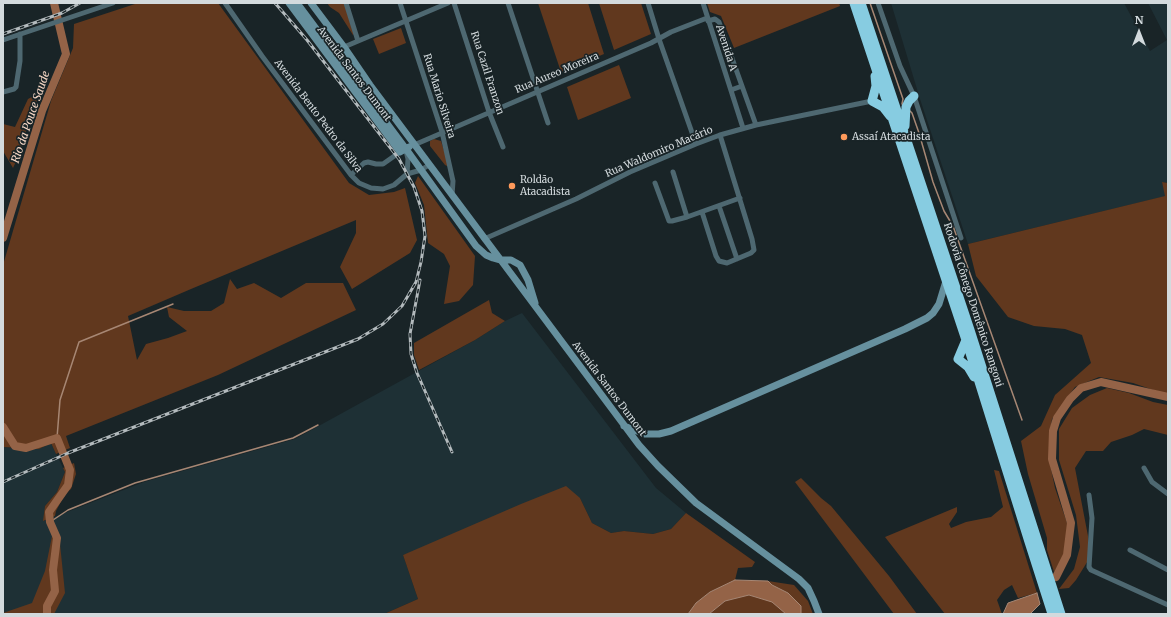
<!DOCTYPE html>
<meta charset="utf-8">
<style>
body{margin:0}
#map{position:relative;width:1171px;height:617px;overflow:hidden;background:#192427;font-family:Merriweather,serif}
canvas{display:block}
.frame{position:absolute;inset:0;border:4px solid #d3dadd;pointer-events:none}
.north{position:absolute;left:1119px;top:12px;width:40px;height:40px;-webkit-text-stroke:3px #192427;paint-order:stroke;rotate:0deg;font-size:11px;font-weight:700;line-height:16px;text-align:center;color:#d3dadd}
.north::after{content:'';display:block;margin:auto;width:14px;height:18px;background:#d3dadd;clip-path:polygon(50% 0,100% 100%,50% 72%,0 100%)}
</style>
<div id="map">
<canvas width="1171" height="617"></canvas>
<div class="frame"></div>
<div class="north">N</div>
</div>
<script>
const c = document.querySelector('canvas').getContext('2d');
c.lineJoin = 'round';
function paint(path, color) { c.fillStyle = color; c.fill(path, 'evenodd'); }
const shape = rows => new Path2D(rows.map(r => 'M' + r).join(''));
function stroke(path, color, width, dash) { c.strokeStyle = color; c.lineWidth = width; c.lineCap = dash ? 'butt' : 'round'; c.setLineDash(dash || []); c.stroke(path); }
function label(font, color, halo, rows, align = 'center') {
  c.font = font + ' Merriweather,serif'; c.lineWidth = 3.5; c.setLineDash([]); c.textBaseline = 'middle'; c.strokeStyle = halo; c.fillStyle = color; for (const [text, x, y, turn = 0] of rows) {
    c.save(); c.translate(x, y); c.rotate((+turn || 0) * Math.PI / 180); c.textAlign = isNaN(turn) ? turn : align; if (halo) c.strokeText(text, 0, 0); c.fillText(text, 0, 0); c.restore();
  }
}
paint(shape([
 [891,3,1124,3,1150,51,1167,40,1148,3,1168,3,1168,183,1162,182,1166,196,968,244,920,99],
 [522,313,656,488,686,513,671,529,653,534,624,531,611,533,592,523,580,498,403,555,418,599,384,614,3,614,3,447,39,449,51,443,65,472,57,492,45,506,44,521,144,482,295,439,475,340,505,321]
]), '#1e3035');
paint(shape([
 [138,3,218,3,349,183,369,195,394,192,405,188,417,240,410,253,352,289,340,267,356,233,356,220,191,289,128,316,137,360,146,344,168,338,187,331,169,317,167,307,184,311,211,311,224,303,230,279,237,289,254,283,281,298,306,283,343,283,356,310,218,375,66,436,70,448,56,454,51,443,39,449,3,447,3,265,51,101,73,48,74,24],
 [327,3,344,3,354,34,353,35,339,13,330,7],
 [538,3,588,3,604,54,561,72],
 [599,3,641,3,651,34,614,50],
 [707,3,839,3,840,6,734,48,721,16,710,12],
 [401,28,406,43,379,54,373,39],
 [619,65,631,98,578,120,567,87],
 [41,92,29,119,22,149,13,168,3,151,3,124,15,127,28,99],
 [434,139,441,141,448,163,447,166,445,165,430,146,430,141],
 [418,176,475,256,473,285,459,301,444,304,450,266,444,254,428,243,424,205,415,183],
 [1162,182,1168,183,1168,395,1133,383,1099,377,1075,387,1052,419,1049,440,1050,464,1055,488,1067,523,1068,534,1066,552,1054,572,1047,550,1047,538,1028,474,1021,441,1041,426,1055,395,1091,363,1082,335,1065,329,1034,326,1008,317,976,276,968,244,1165,196],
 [489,300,492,313,505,321,475,340,419,370,414,355,414,343],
 [1107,388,1129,393,1153,402,1168,405,1168,435,1144,429,1132,435,1111,442,1103,451,1086,451,1075,468,1088,536,1089,559,1076,580,1069,588,1059,589,1074,569,1080,547,1076,515,1059,460,1059,429,1072,408,1090,395],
 [74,463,76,474,71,489,65,494,56,511,55,516,43,521,45,506,57,492,65,472,63,468],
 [994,470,999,471,1037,593,1018,598,1012,585,1004,590,997,600,1002,614,945,614,885,537,957,507,957,512,949,524,951,528,966,522,991,517,1003,507],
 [801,478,821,498,831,506,889,576,917,614,894,614,795,482],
 [566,486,580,498,592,523,611,533,624,531,653,534,671,529,686,513,755,562,752,567,738,568,735,580,710,592,696,603,688,614,384,614,418,599,403,555,521,504],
 [59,534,65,593,54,614,3,614,3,613,32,603,45,571,52,536],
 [768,581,794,585,808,601,813,614,801,614,801,606,788,593,772,585],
 [749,595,772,601,786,614,709,614,725,601]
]), '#61381e');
const water = shape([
 [735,580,768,581,772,585,788,593,801,606,801,614,786,614,772,602,749,595,725,601,709,614,688,614,696,603,710,592,735,580],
 [1037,593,1040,604,1030,614,1003,614,1008,603,1037,593]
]);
paint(water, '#946347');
stroke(water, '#a78774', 1);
stroke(shape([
 [870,3,903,99,902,104,904,105],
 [910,111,912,113,919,133,933,182,944,211,953,226,1022,420],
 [57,438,60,400,79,342,173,304],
 [50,522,68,510,135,483,293,438,318,425]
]), '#a78774', 1.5);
stroke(shape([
 [3,238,42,111,66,54,54,3],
 [3,427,15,446,26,448,57,438,70,470,68,485,49,512,50,522,57,538,53,570,55,591,47,606,47,614],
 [1056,577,1067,555,1071,523,1052,459,1053,431,1057,418,1070,399,1081,388,1101,382,1168,397]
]), '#946347', 8);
stroke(shape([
 [225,3,262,56,351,175,359,183,371,188,383,189,394,185,407,174,421,170,429,165],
 [346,3,358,41],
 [400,3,442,132,453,181,452,196],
 [454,3,489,112,503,147],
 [508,3,548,123],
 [648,3,659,39,696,144],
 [703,3,743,128],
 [878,3,900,66,914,96,961,238],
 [708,21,715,19,719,22,756,125],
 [3,40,113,3],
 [344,47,448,3],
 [731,90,742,86],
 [3,92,14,89,16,87,20,61,20,34],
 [414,145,651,43,671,32,707,18],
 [406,151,408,159,407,174],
 [673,172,687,217,740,198],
 [351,175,364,163,368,162,376,164,383,164,400,152],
 [655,183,669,221,672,221,687,217],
 [719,206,737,259],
 [702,212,716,256,719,261,727,263,751,253,754,250,752,239,720,135],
 [484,239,576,199,630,172,696,144,720,135,756,125,872,101],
 [1144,468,1152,482,1168,494],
 [1089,495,1092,518,1089,567,1091,570,1168,605],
 [1130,550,1168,570]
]), '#4e6871', 5);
stroke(shape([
 [289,3,400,152,409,147],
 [297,3,406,149,476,246,486,255,493,258,500,260,511,260,520,265,528,280,535,303],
 [311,3,344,47,370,85,639,445,658,466,696,503,799,579,808,588,814,601,819,614],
 [624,426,645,434,659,434,671,431,905,329,927,318,933,313,939,304,946,281]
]), '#66909e', 7);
stroke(shape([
 [854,3,966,340,1029,542,1052,614],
 [861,3,970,330,1061,614],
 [875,76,876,86,872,101,883,107,890,116],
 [905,126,906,107,909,101,914,96],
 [966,340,958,359,968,367,974,377]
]), '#87cce1', 9);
const rail = shape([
 [3,34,62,13,80,3],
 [420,280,410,334,411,354,417,373,452,452],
 [3,482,68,453,358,339,383,324,402,306,416,282,421,262,425,236,422,211,414,187,399,159,307,40,275,3]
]);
stroke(rail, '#b3babd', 3);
stroke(rail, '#192427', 1.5, [4.5]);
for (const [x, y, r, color] of [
 [844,137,4,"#ff9a5b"],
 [512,186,4,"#ff9a5b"]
]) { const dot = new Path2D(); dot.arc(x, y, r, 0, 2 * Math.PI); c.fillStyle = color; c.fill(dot); stroke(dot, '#192427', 1.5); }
label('10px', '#d3dadd', '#192427', [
 ["Avenida A",726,48,72],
 ["Rua Cazil Franzon",487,73,72],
 ["Rua Aureo Moreira",557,73,-23],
 ["Avenida Santos Dumont",354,74,53],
 ["Rua Mario Silveira",439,96,73],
 ["Avenida Bento Pedro da Silva",318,116,53],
 ["Rua Waldomiro Macário",659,152,-23],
 ["Rodovia Cônego Domênico Rangoni",973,305,72],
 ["Avenida Santos Dumont",609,389,53]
]);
label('10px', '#d3dadd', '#192427', [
 ["Assaí Atacadista",852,137],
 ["Roldão",520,180],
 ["Atacadista",520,192]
], 'left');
label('italic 11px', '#f9dac8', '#192427', [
 ["Rio da Pouce Saude",31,117,-71]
]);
</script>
